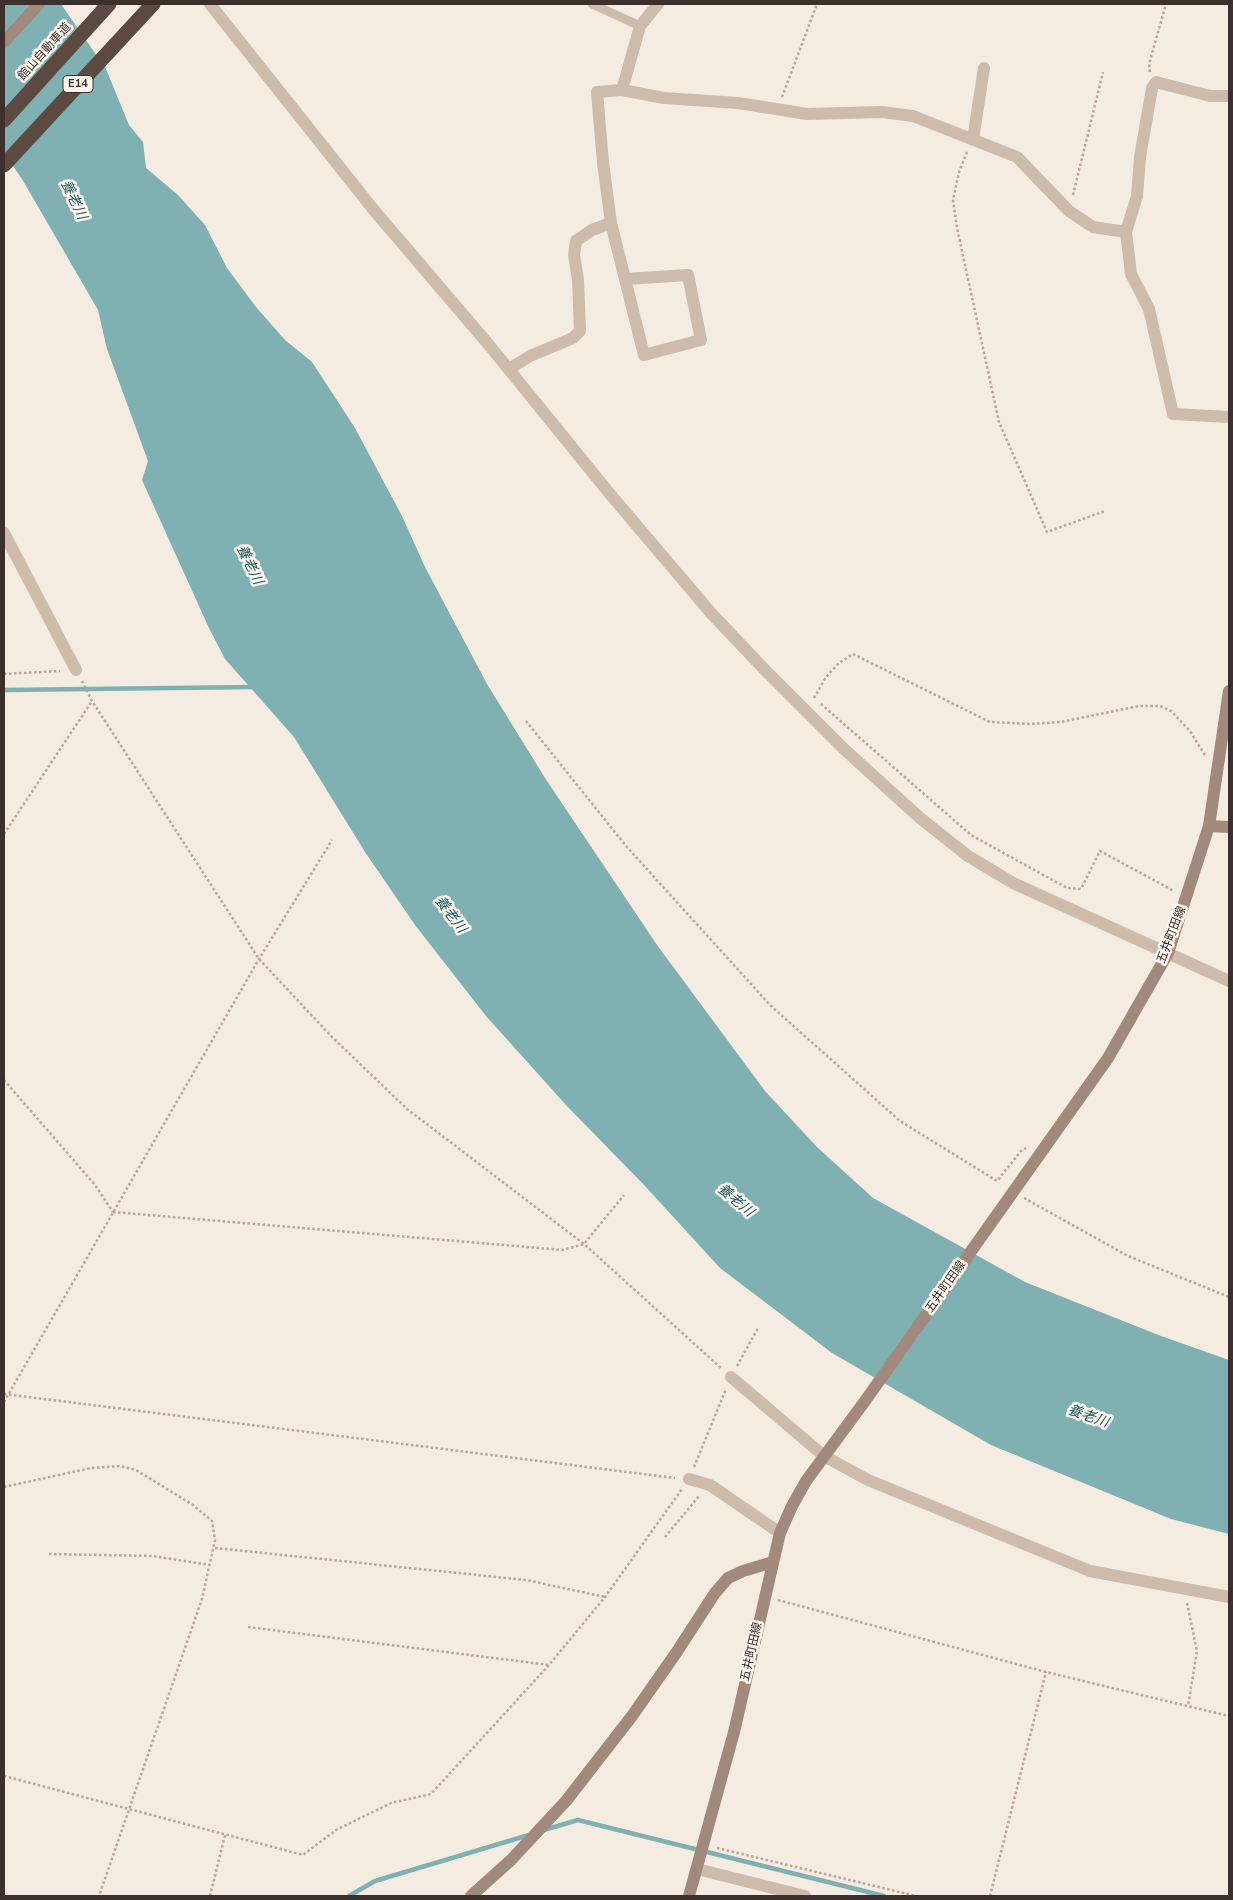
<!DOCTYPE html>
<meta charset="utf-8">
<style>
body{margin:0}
#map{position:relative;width:1233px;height:1900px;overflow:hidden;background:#f4ebe1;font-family:"Nunito Sans",sans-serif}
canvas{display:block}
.frame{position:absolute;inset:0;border:5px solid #3b302b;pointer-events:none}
</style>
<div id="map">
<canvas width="1233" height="1900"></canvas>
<div class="frame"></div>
</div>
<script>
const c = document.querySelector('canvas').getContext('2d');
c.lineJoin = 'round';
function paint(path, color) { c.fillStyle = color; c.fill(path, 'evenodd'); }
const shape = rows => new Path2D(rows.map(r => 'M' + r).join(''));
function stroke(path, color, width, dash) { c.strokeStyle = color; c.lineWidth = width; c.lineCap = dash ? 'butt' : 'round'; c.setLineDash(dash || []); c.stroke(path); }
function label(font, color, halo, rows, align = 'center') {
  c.font = font + ' "Nunito Sans","Noto Sans JP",sans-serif'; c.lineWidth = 5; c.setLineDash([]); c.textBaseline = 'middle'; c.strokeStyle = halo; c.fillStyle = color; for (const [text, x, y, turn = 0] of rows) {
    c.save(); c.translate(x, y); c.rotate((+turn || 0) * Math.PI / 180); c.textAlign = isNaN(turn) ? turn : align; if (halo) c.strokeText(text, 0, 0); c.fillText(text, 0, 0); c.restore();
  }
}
paint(shape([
 [4,4,61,4,106,69,129,125,143,142,146,168,178,195,205,225,227,268,256,307,285,340,312,362,355,428,402,516,425,567,487,684,545,778,657,945,765,1091,817,1147,873,1198,1025,1282,1161,1336,1229,1360,1229,1534,1171,1519,991,1445,832,1353,720,1268,645,1186,566,1105,486,1016,415,925,365,852,294,737,225,659,208,626,142,480,148,461,107,349,98,310,22,179,4,153]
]), '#7fb0b2');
stroke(shape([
 [4,690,255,687],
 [544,1830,578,1820,884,1896],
 [349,1896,375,1881,529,1835]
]), '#7fb0b2', 4.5);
stroke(shape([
 [1150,72,1149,64,1166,4],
 [782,97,817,4],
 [967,152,959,172,953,200,957,228,999,422,1047,532,1105,511],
 [1073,195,1103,72],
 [4,674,60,671],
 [82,681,92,701,259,959,331,1036,407,1109,584,1244,721,1368],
 [814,698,826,677,839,663,853,654,990,722,1030,724,1061,722,1139,706,1160,706,1171,711,1190,731,1206,757],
 [821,704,971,835,1067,888,1081,889,1100,851,1174,891],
 [526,721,626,846,770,1005,900,1121,997,1181,1021,1151,1026,1148],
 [4,834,92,701],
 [4,1080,95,1185,113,1212],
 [1024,1198,1128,1256,1229,1297],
 [113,1212,563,1250,584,1244,624,1195],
 [737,1366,758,1328],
 [4,1394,675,1478],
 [4,1402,259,959,332,840],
 [694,1467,726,1389],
 [4,1487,91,1468,120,1466,136,1470,193,1505,212,1521,215,1540,202,1599,99,1896],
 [665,1537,700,1495],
 [215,1548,526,1580,605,1597],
 [49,1554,152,1556,210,1565],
 [778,1600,1046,1672,1229,1716],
 [1187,1603,1197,1651,1188,1706],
 [248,1627,549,1665],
 [4,1776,303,1855,336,1830,391,1803,431,1794,549,1665,605,1597,682,1489],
 [717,1848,916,1896],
 [210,1896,225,1835],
 [990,1896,1046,1672]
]), '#b9a596', 2.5, [2.5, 2.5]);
stroke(shape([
 [592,4,640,26]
]), '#cdbbac', 9);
stroke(shape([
 [210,4,373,209,489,345,610,494,711,613,765,670,844,749,920,818,968,856,1013,883,1229,981],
 [658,4,640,26,622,90,664,98,738,103,807,114,882,112,913,116,1017,157,1069,211,1093,227,1126,232],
 [622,90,597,92,603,163,611,223,644,355,701,340,688,275,626,279],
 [1229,96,1210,96,1156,82,1152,88,1140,157,1137,196,1126,232,1131,274,1149,309,1173,414,1229,417],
 [973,139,984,68],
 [509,369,530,356,573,338,580,331,578,280,574,255,576,241,592,230,611,223],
 [4,533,76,670],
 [731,1377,824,1456,868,1480,1090,1571,1229,1597],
 [689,1479,710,1485,780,1533],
 [697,1869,805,1896]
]), '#cdbbac', 12);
stroke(shape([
 [4,42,39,4],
 [1209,826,1229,827],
 [471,1896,511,1860,566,1801,632,1716,676,1653,715,1593,728,1578,743,1571,773,1562],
 [689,1896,734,1732,780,1533,792,1506,806,1481,865,1401,1108,1058,1168,953,1209,826,1229,691]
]), '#a18a7d', 12);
stroke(shape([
 [4,120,109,4],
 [4,165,153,4]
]), '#5c4a42', 15);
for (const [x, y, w] of [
 [78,84,30]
]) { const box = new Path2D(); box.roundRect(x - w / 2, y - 8.5, w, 17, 4); c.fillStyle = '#fbf5ee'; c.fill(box); stroke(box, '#3b302b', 1); }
label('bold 11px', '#3b302b', null, [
 ["E14",78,84]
]);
label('12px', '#3b302b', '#fbf5ee', [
 ["館山自動車道",45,52,-48],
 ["五井町田線",1172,935,-69],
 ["五井町田線",946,1287,-55],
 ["五井町田線",752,1652,-77]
]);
label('italic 14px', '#1f5a5e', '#fbf5ee', [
 ["養老川",73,200,65],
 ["養老川",249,565,64],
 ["養老川",450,915,53],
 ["養老川",735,1201,40],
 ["養老川",1088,1417,19]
]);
</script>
